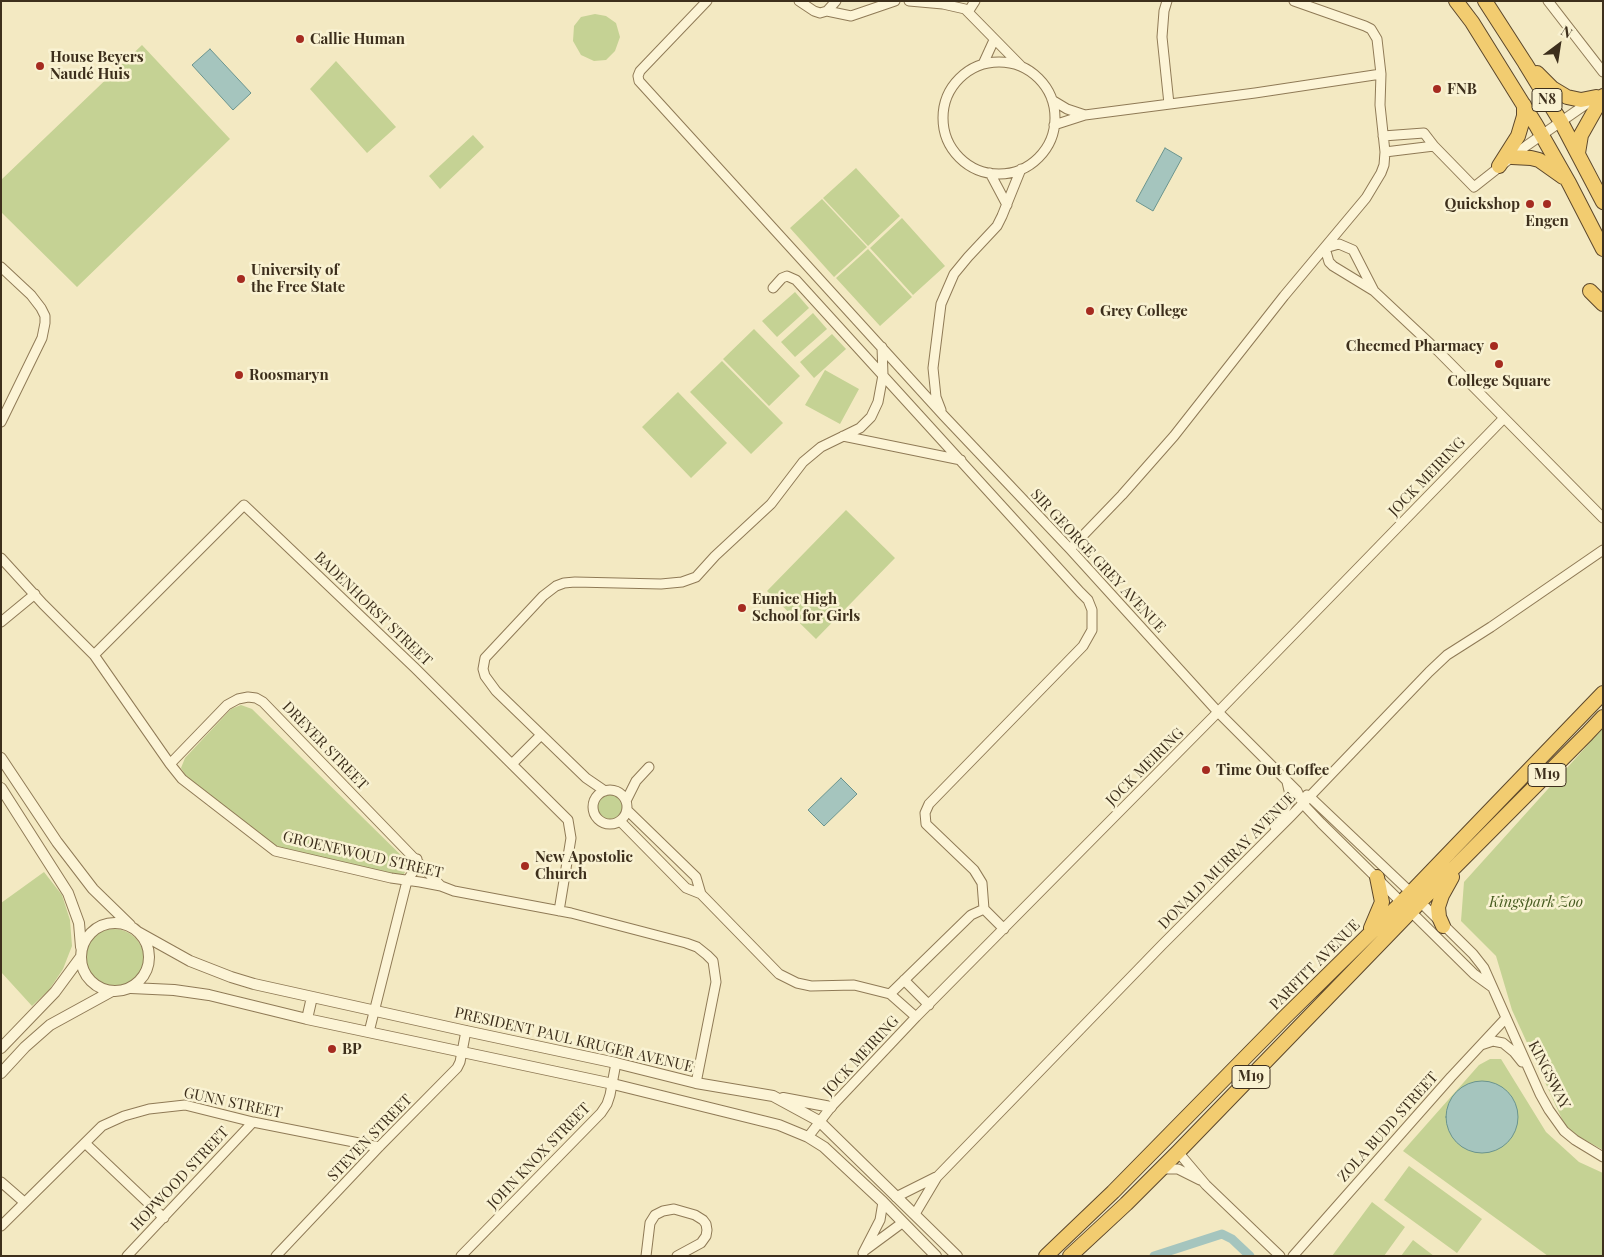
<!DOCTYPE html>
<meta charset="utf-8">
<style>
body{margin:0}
#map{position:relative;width:1604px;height:1257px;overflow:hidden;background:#f3e9c2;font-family:"Playfair Display",serif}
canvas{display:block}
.frame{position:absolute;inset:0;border:2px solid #3d2f1c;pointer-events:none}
.north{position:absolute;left:1534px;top:20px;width:50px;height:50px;-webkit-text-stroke:4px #f9f2d2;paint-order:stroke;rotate:31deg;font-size:14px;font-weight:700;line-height:20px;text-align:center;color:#3d2f1c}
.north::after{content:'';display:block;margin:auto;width:18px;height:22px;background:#3d2f1c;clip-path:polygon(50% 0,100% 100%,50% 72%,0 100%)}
</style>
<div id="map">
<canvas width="1604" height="1257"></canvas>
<div class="frame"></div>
<div class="north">N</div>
</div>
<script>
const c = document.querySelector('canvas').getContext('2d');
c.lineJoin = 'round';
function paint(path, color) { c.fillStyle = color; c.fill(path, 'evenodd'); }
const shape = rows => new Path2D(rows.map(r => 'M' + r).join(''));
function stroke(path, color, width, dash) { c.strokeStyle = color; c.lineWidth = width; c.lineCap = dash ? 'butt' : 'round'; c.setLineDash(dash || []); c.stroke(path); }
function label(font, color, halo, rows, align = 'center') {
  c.font = font + ' "Playfair Display",serif'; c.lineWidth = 5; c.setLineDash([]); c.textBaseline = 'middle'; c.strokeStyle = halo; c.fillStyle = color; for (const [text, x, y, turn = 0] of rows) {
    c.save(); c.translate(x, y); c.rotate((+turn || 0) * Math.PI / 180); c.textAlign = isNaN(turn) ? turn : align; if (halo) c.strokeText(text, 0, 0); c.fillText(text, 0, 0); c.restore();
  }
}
paint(shape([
 [595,14,606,16,616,23,620,37,615,51,606,60,594,61,581,55,573,41,574,26,581,17],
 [142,45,230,139,77,287,1,212,1,180],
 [336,61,396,127,367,153,310,89],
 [473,135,484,147,440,189,429,176],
 [856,168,900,216,868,246,823,198],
 [822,199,867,247,834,277,790,228],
 [902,218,945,266,913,295,870,248],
 [868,249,912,297,880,326,836,278],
 [795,292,809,308,777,337,762,321],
 [813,313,827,329,795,357,781,342],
 [754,329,800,376,769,406,723,359],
 [832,334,846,349,814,378,800,362],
 [722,361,783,423,751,454,690,392],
 [825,370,859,389,840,424,805,405],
 [678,392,727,443,691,478,642,427],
 [846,510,895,558,816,639,767,591],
 [241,705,252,709,410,864,402,877,274,848,188,779,181,768,185,758,231,709],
 [1603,728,1603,1150,1567,1130,1512,1010,1496,956,1461,921,1464,882],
 '597 807a13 13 0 1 1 26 0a13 13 0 1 1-26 0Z',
 [44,872,62,895,70,920,72,946,63,969,49,990,32,1006,1,972,1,903],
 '84 959a30 30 0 1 1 60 0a30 30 0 1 1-60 0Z',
 [1490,1059,1501,1059,1546,1132,1579,1162,1603,1173,1603,1256,1548,1256,1403,1151,1479,1065],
 [1409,1166,1482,1219,1457,1253,1384,1200],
 [1372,1202,1405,1227,1384,1256,1332,1256],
 [1413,1240,1434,1256,1401,1256]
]), '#c5d294');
const water = shape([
 [210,49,251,93,233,110,192,65,210,49],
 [1165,148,1182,158,1153,211,1136,201,1165,148],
 [841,778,857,794,824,826,808,810,841,778],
 '1446 1117a36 36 0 1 1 72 0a36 36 0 1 1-72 0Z'
]);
paint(water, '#a5c5be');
stroke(water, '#6a948e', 1);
stroke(shape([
 [1154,1256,1222,1234,1232,1239,1250,1256]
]), '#a5c5be', 9);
const minor = shape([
 [707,1,640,71,638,76,639,81,944,416,1070,549,1218,712,1297,791,1303,804,1321,823,1474,974,1492,987],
 [799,1,814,11,820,13,827,11,851,16,895,1],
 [909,1,943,4,965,9,1021,66],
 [1167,1,1164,11,1162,37,1169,104],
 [1548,1,1603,72],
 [827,11,836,1],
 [968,12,975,1],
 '943 118a56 56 0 1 1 112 0a56 56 0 1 1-112 0Z',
 [983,64,994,40],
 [1052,100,1067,109,1085,115],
 [1054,125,1085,115,1255,93,1381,74],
 [1383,136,1424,133,1434,146,1474,187,1526,146,1592,100],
 [1385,152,1434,146],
 [990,173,1007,205],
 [1325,248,1329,262,1333,266,1374,291,1438,351,1603,518],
 [1325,248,1339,244,1353,250,1374,291],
 [1,267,31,295,41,308,45,316,45,323,42,338,1,422],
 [773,288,782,278,787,276,796,280,1080,592,1088,600,1092,610,1092,630,1083,646,929,804,925,813,926,824,974,870,982,883,984,909,1004,929],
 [941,410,936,397,933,368,941,304,954,274,968,257,997,226,1002,216,1021,169],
 [843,436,961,460],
 [1070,549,1122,495,1174,436,1284,296,1366,198,1381,173,1384,165,1385,152,1380,105,1381,74,1377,39,1371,29,1365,26,1294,1],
 [1,558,43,604,94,655,170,764,182,779,275,851,391,878,420,882,441,886,454,891,571,913,686,943,697,947,707,955,713,961,716,982,696,1083],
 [1,622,35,594],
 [94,655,244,505,415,668,568,820,571,838,559,911],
 [170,764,227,705,238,699,248,697,256,698,263,702,441,886],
 [512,764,541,735],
 '593 807a17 17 0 1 1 34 0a17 17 0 1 1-34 0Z',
 [605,791,586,778,496,691,485,676,483,669,485,658,543,596,556,586,564,583,575,582,661,584,682,582,696,577,715,556,771,504,803,462,821,447,860,428,871,417,878,402,883,375,882,347],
 [1307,795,1310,797,1406,888,1473,954,1484,968,1540,1094,1549,1110,1564,1131,1575,1140,1603,1157],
 [626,801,636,781,649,767],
 [627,810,696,877,701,894],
 [620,821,686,888,701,894,779,974,797,983,811,986,854,985,890,994,916,1017],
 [1275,827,1291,799,1287,782],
 [904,980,929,1005],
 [890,994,971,915,984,909],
 [369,1032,407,881,415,869,417,859],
 [1481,1045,1493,1041,1503,1043,1514,1052,1522,1062],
 [808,1137,831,1107,916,1017,1218,712,1504,418],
 [85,1143,164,1218],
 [1178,1152,1206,1185,1280,1256],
 [1161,1169,1178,1169,1200,1180],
 [1,1182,24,1202],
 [896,1197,936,1177],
 [915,1214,937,1177,1162,945,1291,816,1429,672,1447,655,1491,627,1603,550],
 [1,1226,102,1126,124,1116,149,1109,185,1105,253,1122,379,1147],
 [864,1251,902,1223],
 [863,1253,880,1220,883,1202],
 [127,1256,253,1122],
 [276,1256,379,1147,457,1068,460,1062,466,1031],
 [461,1256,601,1113,607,1104,610,1095,616,1063],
 [646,1256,650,1223,655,1215,663,1211,674,1209,695,1215,703,1220,706,1224,707,1230,706,1236,701,1243,677,1256],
 [1293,1256,1451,1077,1506,1018]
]);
const tertiary = shape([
 [1,758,57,842,93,889,130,925],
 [1,788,68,893,79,923,81,947],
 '81 957a34 34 0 1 1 68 0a34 34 0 1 1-68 0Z',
 [138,932,190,961,231,977,254,984,466,1031,616,1063,696,1083,773,1096,819,1121,957,1256],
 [131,988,174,990,209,995,307,1019,613,1084,779,1125,808,1137,824,1147,883,1202,936,1256],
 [307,1019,312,997],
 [1,1048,55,992,80,958],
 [1,1073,25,1047,50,1025,112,991],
 [783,1098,831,1107]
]);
const trunk = shape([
 [1456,1,1472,22,1536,125,1569,183,1603,249],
 [1485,1,1525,63,1561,122,1603,202],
 [1537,73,1552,88,1567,97,1581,100,1596,97],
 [1578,153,1581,135,1603,96],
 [1512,157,1531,158,1539,160,1563,177],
 [1499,166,1518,136,1524,116,1524,105],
 [1590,291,1603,304],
 [1443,926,1439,917,1438,907,1442,895,1452,877],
 [1371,928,1382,902,1377,877],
 [1046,1256,1113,1192,1284,1018,1396,908,1603,693],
 [1070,1256,1126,1204,1178,1152,1424,898,1587,734,1603,717]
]);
stroke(minor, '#8f7a56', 11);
stroke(tertiary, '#8f7a56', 12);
stroke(trunk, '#5c472b', 16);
stroke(minor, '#fcf4d6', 9);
stroke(tertiary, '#fcf4d6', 10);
stroke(trunk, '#f2cc70', 14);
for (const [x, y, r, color] of [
 [300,39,5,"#a52b20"],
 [40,66,5,"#a52b20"],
 [1437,89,5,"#a52b20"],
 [1530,204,5,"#a52b20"],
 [1547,204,5,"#a52b20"],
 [241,279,5,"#a52b20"],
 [1090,311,5,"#a52b20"],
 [1494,346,5,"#a52b20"],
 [1499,364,5,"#a52b20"],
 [239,375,5,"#a52b20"],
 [742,608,5,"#a52b20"],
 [1206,770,5,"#a52b20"],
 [525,866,5,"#a52b20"],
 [332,1049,5,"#a52b20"]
]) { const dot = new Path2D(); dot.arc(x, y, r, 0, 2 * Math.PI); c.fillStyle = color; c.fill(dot); stroke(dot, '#f9f2d2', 2); }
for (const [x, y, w] of [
 [1547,100,30],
 [1547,775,38],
 [1251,1077,38]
]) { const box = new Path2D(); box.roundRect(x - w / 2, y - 11.5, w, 23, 4); c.fillStyle = '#f9f2d2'; c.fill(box); stroke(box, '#3d2f1c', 1); }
label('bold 14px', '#3d2f1c', null, [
 ["N8",1547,100],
 ["M19",1547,775],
 ["M19",1251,1077]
]);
label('bold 15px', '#3d2f1c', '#f9f2d2', [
 ["Callie Human",310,39],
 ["House Beyers",50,57],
 ["Naudé Huis",50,74],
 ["FNB",1447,89],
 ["Quickshop",1520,204,"right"],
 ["Engen",1547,221,"center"],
 ["University of",251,270],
 ["the Free State",251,287],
 ["Grey College",1100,311],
 ["Checmed Pharmacy",1484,346,"right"],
 ["Roosmaryn",249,375],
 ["College Square",1499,381,"center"],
 ["Eunice High",752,599],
 ["School for Girls",752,616],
 ["Time Out Coffee",1216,770],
 ["New Apostolic",535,857],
 ["Church",535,874],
 ["BP",342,1049]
], 'left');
label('15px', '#3d2f1c', '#f9f2d2', [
 ["JOCK MEIRING",1427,477,-46],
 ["SIR GEORGE GREY AVENUE",1098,561,47],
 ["BADENHORST STREET",373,609,44],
 ["DREYER STREET",325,746,46],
 ["JOCK MEIRING",1145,767,-45],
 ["GROENEWOUD STREET",363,855,13],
 ["DONALD MURRAY AVENUE",1227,861,-45],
 ["PARFITT AVENUE",1315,965,-45],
 ["PRESIDENT PAUL KRUGER AVENUE",574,1040,13],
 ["JOCK MEIRING",861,1056,-47],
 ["KINGSWAY",1549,1075,63],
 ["GUNN STREET",233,1103,12],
 ["ZOLA BUDD STREET",1388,1127,-48],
 ["STEVEN STREET",370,1138,-46],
 ["JOHN KNOX STREET",539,1156,-46],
 ["HOPWOOD STREET",180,1179,-47]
]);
label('italic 15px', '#475c21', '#f9f2d2', [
 ["Kingspark Zoo",1536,902]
]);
</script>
